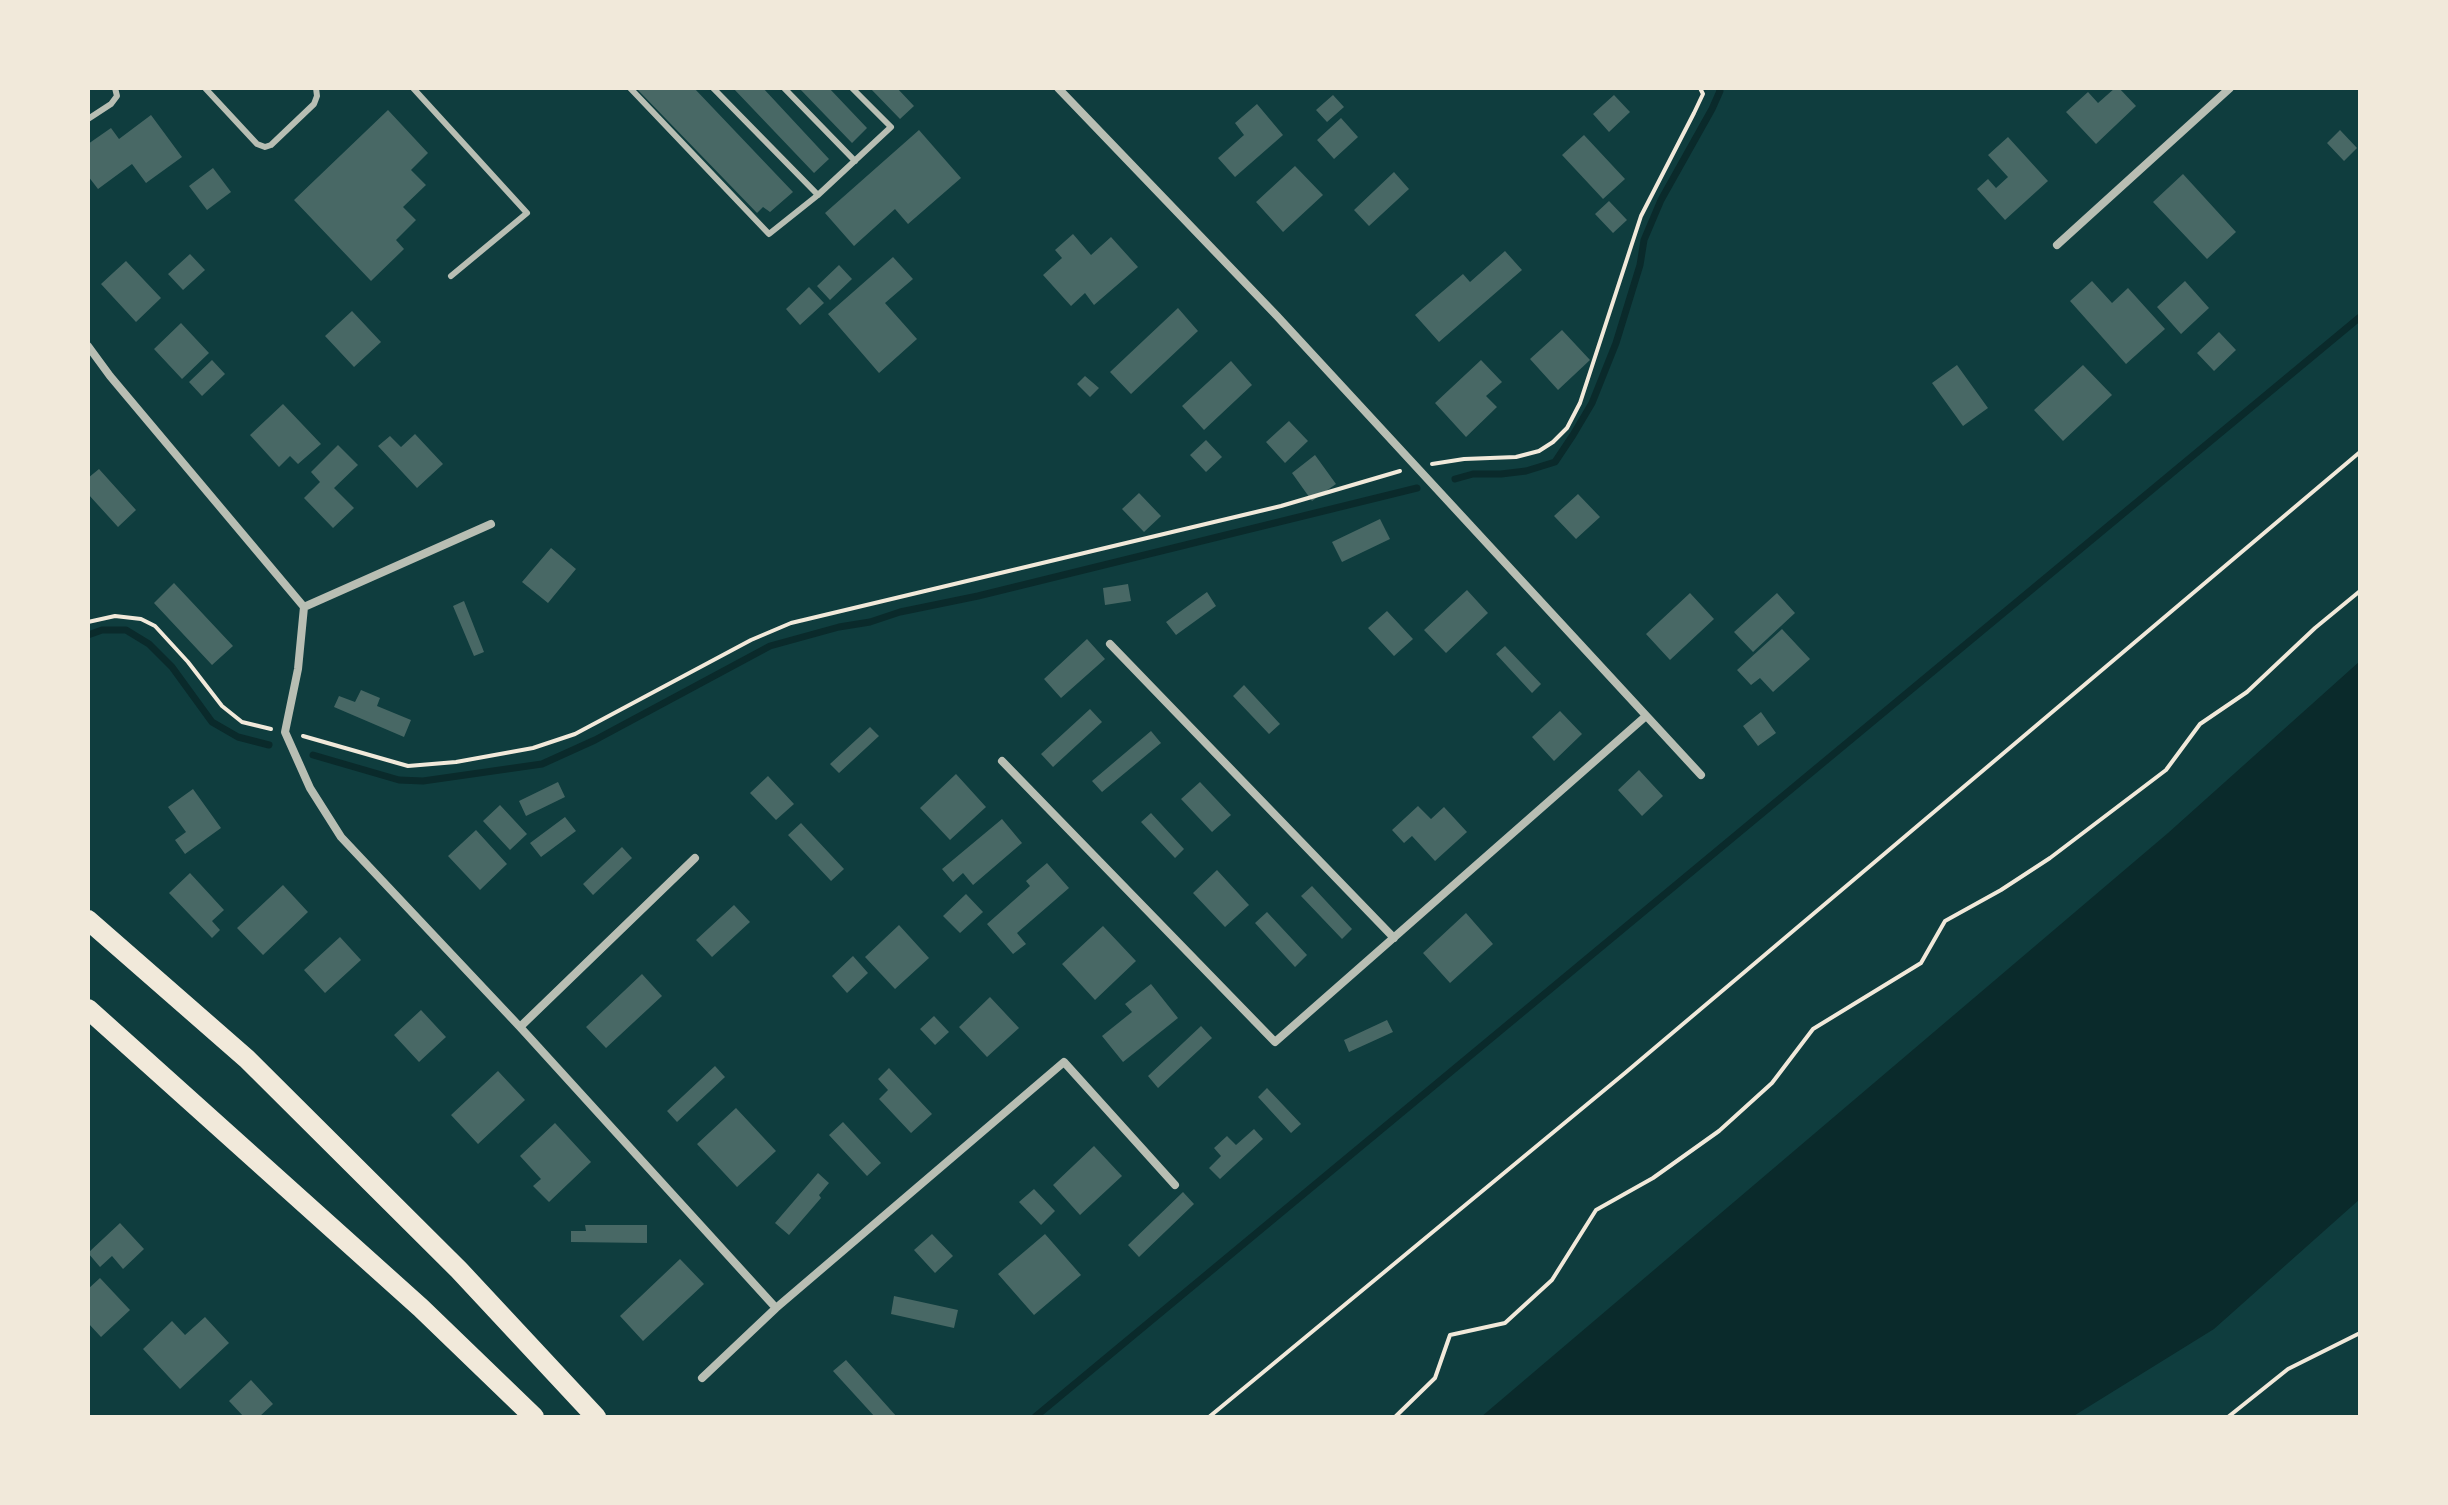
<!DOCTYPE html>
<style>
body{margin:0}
#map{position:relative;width:2448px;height:1505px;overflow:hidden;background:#0f3d3e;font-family:"Sofia Sans Condensed",sans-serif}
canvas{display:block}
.frame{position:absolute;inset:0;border:90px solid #f1e9da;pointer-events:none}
</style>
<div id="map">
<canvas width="2448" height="1505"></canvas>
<div class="frame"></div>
</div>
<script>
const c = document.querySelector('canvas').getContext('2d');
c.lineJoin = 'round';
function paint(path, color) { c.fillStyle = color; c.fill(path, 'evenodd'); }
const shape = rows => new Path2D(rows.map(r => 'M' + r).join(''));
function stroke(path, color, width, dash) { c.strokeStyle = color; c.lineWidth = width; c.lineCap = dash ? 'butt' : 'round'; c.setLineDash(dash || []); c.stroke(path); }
paint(shape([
 [2360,661,2360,1199,2214,1329,2072,1417,1481,1417,2168,833]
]), '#0a2a2b');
stroke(shape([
 [1455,479,1473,474,1501,474,1526,471,1555,462,1573,435,1592,403,1616,343,1640,265,1644,240,1661,200,1712,109,1720,91,1719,88],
 [88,635,102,630,126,630,149,644,172,667,212,722,238,737,269,745],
 [313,755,399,780,423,781,542,764,595,740,770,646,839,627,870,622,900,612,978,596,1417,488],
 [1035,1417,2360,317]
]), '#0a2a2b', 7);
paint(shape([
 [636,88,694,88,793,192,770,212,763,207,757,213],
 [733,88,763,88,829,159,814,173],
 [799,88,829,88,867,128,852,143],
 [870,88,897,88,914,106,900,119],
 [2115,88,2119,88,2136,106,2096,144,2066,112,2088,92,2098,103],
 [1333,95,1344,107,1327,122,1316,110],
 [1614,95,1630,112,1609,132,1593,114],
 [1257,104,1283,135,1235,177,1218,158,1244,135,1235,123],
 [388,110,428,153,411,170,426,185,403,207,416,220,396,240,404,249,371,281,294,200],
 [151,115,182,157,146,183,132,164,98,189,88,176,88,144,111,128,119,139],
 [1341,118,1358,137,1334,159,1317,140],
 [919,130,961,178,908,224,895,209,854,246,825,213],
 [2340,130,2357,148,2344,161,2327,143],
 [1584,135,1625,179,1603,199,1562,155],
 [2008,137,2048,181,2005,220,1977,189,1988,179,1996,188,2008,177,1988,155],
 [1295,166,1323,195,1283,232,1256,202],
 [213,168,231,192,207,210,189,186],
 [1394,172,1409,189,1369,226,1354,210],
 [2183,174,2236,232,2207,259,2153,202],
 [1609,201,1627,220,1613,233,1595,214],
 [1073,234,1091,255,1111,237,1138,267,1094,305,1085,293,1071,306,1043,275,1062,258,1055,250],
 [1505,251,1522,270,1439,342,1415,315,1463,274,1470,282],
 [190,254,205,270,183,290,168,274],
 [893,257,913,279,885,303,917,339,879,373,828,314],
 [126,261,161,298,136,322,101,284],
 [839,265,852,279,830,300,817,286],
 [2092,281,2112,303,2128,288,2165,329,2126,364,2070,301],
 [2185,281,2209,308,2181,334,2157,307],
 [809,287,824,303,800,325,786,309],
 [1178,308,1198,331,1131,394,1110,372],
 [352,311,381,342,354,367,325,336],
 [181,323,209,353,182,379,154,349],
 [1562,330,1590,360,1558,390,1530,359],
 [2219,332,2236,350,2214,371,2197,353],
 [212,360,225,374,202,396,189,382],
 [1481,360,1502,382,1486,396,1497,407,1466,437,1435,403],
 [1231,361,1252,385,1204,430,1182,406],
 [1957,365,1988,408,1963,426,1932,383],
 [2083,365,2112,395,2063,441,2034,410],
 [1085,376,1099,388,1090,397,1077,384],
 [283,404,321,444,298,464,290,456,279,467,250,435],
 [1289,421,1308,441,1285,463,1266,442],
 [415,434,443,464,417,488,378,446,390,436,401,447],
 [1206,440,1222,457,1206,472,1190,455],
 [338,445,358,465,334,488,354,508,333,528,304,498,320,482,311,472],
 [1315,455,1336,484,1312,501,1292,473],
 [99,469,136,510,118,527,88,494,88,478],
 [1139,493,1161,516,1144,532,1122,509],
 [1578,494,1600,517,1576,539,1554,516],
 [1380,519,1390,539,1342,562,1332,542],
 [551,548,576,569,548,603,522,582],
 [174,583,233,646,212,665,154,603],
 [1128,584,1131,601,1105,605,1103,588],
 [1467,590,1488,613,1446,653,1424,630],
 [1207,592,1216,606,1176,635,1166,622],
 [1690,593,1714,619,1670,660,1646,634],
 [1777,593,1795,613,1753,652,1734,632],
 [464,601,484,652,474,656,453,606],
 [1387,611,1413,639,1394,656,1368,628],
 [1782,629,1810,659,1773,692,1760,678,1751,685,1737,670],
 [1087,639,1105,659,1061,698,1044,679],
 [1505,646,1541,684,1532,693,1496,654],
 [1244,685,1280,724,1269,734,1233,696],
 [361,690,380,698,377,706,411,720,404,737,334,707,339,696,355,702],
 [1090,709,1102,722,1053,767,1041,754],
 [1560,711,1582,734,1554,761,1532,737],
 [1761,712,1776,733,1758,746,1743,726],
 [870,727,879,736,839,773,830,764],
 [1151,731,1161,743,1102,792,1092,781],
 [1639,770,1663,796,1642,816,1618,790],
 [956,774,986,807,950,840,920,808],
 [768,776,794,804,776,820,750,793],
 [558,782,565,797,526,816,519,801],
 [1200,782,1231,815,1212,832,1181,799],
 [193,789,221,828,185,854,175,840,186,832,168,807],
 [500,805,527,834,510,850,483,821],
 [1418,806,1431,819,1444,807,1467,832,1435,861,1412,836,1404,843,1392,830],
 [1151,813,1184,849,1175,858,1141,822],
 [565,817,576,831,541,857,530,843],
 [1002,819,1022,843,973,885,963,873,953,882,942,869],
 [801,823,844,869,831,881,788,835],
 [476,830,507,864,480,890,448,856],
 [622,847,632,858,593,895,583,884],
 [1047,863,1069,888,1017,933,1026,944,1013,954,987,924,1030,886,1026,881],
 [1217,870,1249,905,1225,927,1193,893],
 [190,873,224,910,212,921,220,930,212,938,169,893],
 [283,885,308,912,263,955,237,928],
 [1312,886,1352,929,1342,939,1301,896],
 [966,894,983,912,960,933,943,916],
 [734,905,750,922,712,957,696,940],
 [1267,912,1307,955,1295,967,1255,923],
 [1466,913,1493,944,1450,983,1423,953],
 [899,925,929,958,895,989,865,957],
 [1103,926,1136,961,1095,1000,1062,964],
 [340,937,361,960,325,993,304,970],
 [853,956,868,973,847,993,832,976],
 [642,974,662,996,606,1048,586,1027],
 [1151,984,1178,1018,1123,1062,1102,1036,1132,1012,1125,1004],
 [990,997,1019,1028,987,1057,959,1027],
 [421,1010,446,1037,419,1062,394,1035],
 [934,1016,949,1032,935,1045,920,1029],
 [1387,1020,1393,1032,1349,1052,1344,1040],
 [1201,1026,1212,1038,1158,1088,1148,1076],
 [715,1066,725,1077,677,1122,667,1111],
 [889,1068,932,1114,911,1133,879,1099,888,1090,878,1079],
 [498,1071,525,1100,478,1144,451,1115],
 [1267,1088,1301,1124,1291,1133,1258,1097],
 [736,1108,776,1151,737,1187,697,1144],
 [843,1122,881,1163,867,1176,829,1135],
 [555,1123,591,1162,549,1202,533,1186,541,1179,520,1156],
 [1254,1129,1263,1139,1220,1179,1209,1168,1221,1156,1214,1148,1227,1136,1236,1145],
 [1094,1146,1122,1176,1080,1215,1053,1185],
 [818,1173,829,1183,819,1195,821,1198,789,1235,775,1223],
 [1034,1189,1055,1211,1041,1225,1019,1202],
 [1183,1192,1194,1204,1139,1257,1128,1245],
 [120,1223,144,1249,123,1269,112,1256,100,1267,88,1253],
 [585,1225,647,1225,647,1243,571,1242,571,1231,586,1231],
 [932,1234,953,1256,935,1273,914,1250],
 [1045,1234,1081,1275,1034,1315,998,1274],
 [680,1259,704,1284,643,1341,620,1316],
 [100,1278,130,1310,101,1337,88,1323,88,1289],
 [894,1296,958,1310,954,1328,891,1314],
 [205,1317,229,1343,180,1389,143,1349,172,1321,185,1335],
 [846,1360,897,1417,875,1417,833,1371],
 [251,1380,273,1404,259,1417,244,1417,229,1401]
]), '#486865');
stroke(shape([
 [1432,464,1464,459,1516,457,1539,451,1553,442,1567,428,1580,403,1641,216,1694,113,1703,94,1700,88],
 [88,622,115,616,141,619,155,626,188,662,222,706,242,722,271,729],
 [303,736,408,766,456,762,533,748,575,734,751,640,791,623,1281,506,1400,471],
 [1209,1417,1625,1073,2360,452],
 [1395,1417,1435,1378,1450,1335,1505,1323,1552,1280,1596,1210,1653,1178,1719,1131,1772,1083,1813,1029,1921,963,1945,921,2001,890,2050,858,2166,770,2200,724,2247,692,2315,628,2360,591],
 [2228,1417,2288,1369,2360,1333]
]), '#f1e9da', 4);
stroke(shape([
 [205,88,257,144,265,147,271,145,314,104,317,96,316,88],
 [413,88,527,213,451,276],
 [630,88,769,234,818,195,891,127,852,88],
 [713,88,818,195],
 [784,88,855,161],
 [88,119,111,104,117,96,115,88]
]), '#b8beb3', 6);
stroke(shape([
 [1058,88,1277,316,1701,775],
 [2057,245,2230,88],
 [88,346,110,376,304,607,298,669,285,732,310,788,341,837,520,1027,776,1308],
 [304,607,491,524],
 [1110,644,1394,938],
 [1002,761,1275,1042,1646,716],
 [520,1027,695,858],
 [702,1378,776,1308,1064,1062,1175,1185]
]), '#b8beb3', 8);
stroke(shape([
 [88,920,247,1059,459,1270,596,1417],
 [88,1009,421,1308,534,1417]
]), '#f1e9da', 20);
</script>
